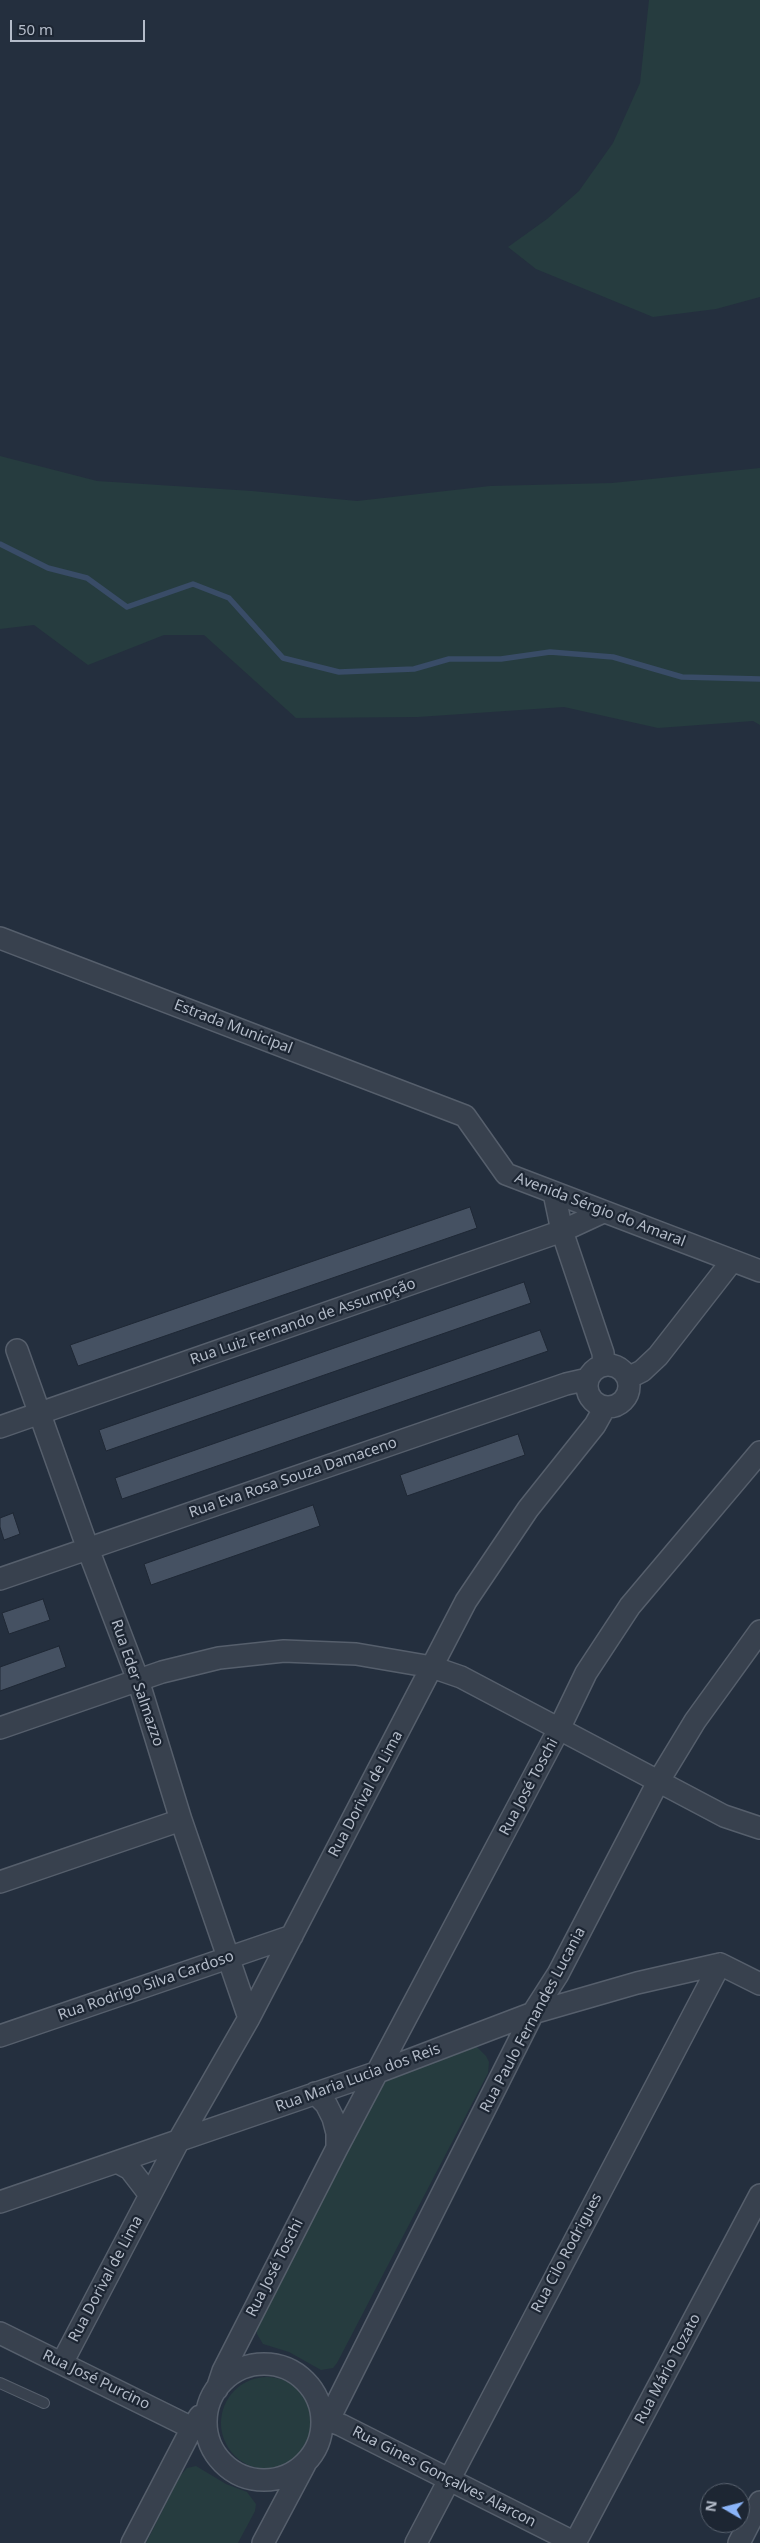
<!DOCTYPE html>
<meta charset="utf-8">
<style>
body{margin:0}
#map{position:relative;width:760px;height:2543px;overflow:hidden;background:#242f3e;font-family:"Noto Sans",sans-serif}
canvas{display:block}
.north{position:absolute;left:700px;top:2483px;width:50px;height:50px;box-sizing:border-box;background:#1d2633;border:1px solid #59626f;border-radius:50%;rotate:278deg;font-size:14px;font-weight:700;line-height:20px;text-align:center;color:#b4bcc9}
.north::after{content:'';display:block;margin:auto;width:18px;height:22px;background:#8ab4f8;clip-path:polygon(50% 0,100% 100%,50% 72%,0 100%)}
.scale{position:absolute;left:10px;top:20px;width:135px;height:22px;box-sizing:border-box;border:2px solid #b4bcc9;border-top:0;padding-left:6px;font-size:15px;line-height:18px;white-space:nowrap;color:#b4bcc9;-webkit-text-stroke:4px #1d2633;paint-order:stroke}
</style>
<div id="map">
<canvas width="760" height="2543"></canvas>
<div class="north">N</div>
<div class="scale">50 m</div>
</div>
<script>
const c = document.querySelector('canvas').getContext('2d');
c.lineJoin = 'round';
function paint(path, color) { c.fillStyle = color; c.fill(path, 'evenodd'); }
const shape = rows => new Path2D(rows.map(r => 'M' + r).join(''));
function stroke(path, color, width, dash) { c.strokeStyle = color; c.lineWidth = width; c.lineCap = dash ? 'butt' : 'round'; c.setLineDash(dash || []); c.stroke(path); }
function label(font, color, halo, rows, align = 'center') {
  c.font = font + ' "Noto Sans",sans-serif'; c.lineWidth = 4.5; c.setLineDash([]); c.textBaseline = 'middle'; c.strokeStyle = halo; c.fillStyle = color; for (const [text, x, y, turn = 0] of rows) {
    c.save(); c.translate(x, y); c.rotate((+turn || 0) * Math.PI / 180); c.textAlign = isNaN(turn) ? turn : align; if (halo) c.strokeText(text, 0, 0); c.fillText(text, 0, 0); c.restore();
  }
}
paint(shape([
 [649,0,760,0,760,297,716,309,653,317,536,269,508,247,547,219,579,191,613,143,640,83],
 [0,456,97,481,252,491,357,501,490,486,612,483,760,468,760,725,753,721,658,728,564,707,418,717,296,718,204,635,164,635,88,665,34,625,0,629],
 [470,2046,477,2047,486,2056,489,2062,488,2073,337,2363,333,2368,321,2370,289,2352,263,2344,257,2334,257,2327,381,2077],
 '221 2423a46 46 0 1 1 92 0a46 46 0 1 1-92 0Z',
 [196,2466,226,2484,247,2492,256,2504,255,2511,238,2543,146,2543,180,2476,187,2468]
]), '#263c3f');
stroke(shape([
 [0,544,48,568,87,578,127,607,193,584,229,598,283,658,339,672,414,669,449,659,501,659,550,652,613,657,682,677,760,679]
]), '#394c67', 5.5);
const building = shape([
 [470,1207,477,1228,78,1366,70,1345,470,1207],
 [524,1282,531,1303,106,1451,99,1430,524,1282],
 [540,1330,548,1351,122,1499,115,1478,540,1330],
 [518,1434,525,1455,407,1496,400,1475,518,1434],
 [313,1505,320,1526,151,1585,144,1564,313,1505],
 [13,1513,20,1534,4,1540,0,1527,0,1518,13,1513],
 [43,1599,50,1620,9,1634,2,1613,43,1599],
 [59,1646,66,1667,0,1691,0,1667,59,1646]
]);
paint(building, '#455162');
stroke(building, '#1f2835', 1);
const lane = shape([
 [0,2383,44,2403]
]);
const street = shape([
 [0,938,465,1116,506,1174,760,1271],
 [554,1193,562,1231,603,1353,604,1365],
 [17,1350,88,1549,138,1680,181,1820,249,2018],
 '587 1386a21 21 0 1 1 42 0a21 21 0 1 1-42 0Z',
 [628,1378,642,1371,658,1356,732,1261],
 [0,1427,562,1231,603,1212],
 [0,1579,566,1384,588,1379],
 [0,1728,162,1672,219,1658,284,1651,356,1654,432,1667,461,1677,724,1816,760,1828],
 [0,1882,181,1820],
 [720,1964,760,1984],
 [0,2036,292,1936],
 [315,2093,326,2104,333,2118,337,2133,337,2148],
 [117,2162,130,2169,150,2195],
 [0,2202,378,2072,533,2013,637,1983,720,1964],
 [0,2333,192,2428],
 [62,2363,179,2140,249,2018,466,1601,528,1509,595,1425,605,1407],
 '206 2422a58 58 0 1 1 116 0a58 58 0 1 1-116 0Z',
 [217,2389,223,2371,337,2148,559,1729,586,1673,630,1606,760,1452],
 [322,2415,333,2411,533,2013,558,1974,658,1782,695,1721,760,1631],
 [322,2418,341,2425,575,2543],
 [132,2543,192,2428,200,2416],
 [263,2543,305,2464],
 [416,2543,720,1964],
 [575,2543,760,2195],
 [739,2543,760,2502]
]);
stroke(lane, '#565f6c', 12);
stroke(street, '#565f6c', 24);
stroke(lane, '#38414e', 10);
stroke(street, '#38414e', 21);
label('15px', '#b4bcc9', '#1d2633', [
 ["Estrada Municipal",233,1027,21],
 ["Avenida Sérgio do Amaral",600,1210,21],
 ["Rua Luiz Fernando de Assumpção",303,1322,-19],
 ["Rua Eva Rosa Souza Damaceno",293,1478,-19],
 ["Rua Eder Salmazzo",137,1683,71],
 ["Rua José Toschi",529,1787,-62],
 ["Rua Dorival de Lima",366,1794,-62],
 ["Rua Rodrigo Silva Cardoso",146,1986,-19],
 ["Rua Paulo Fernandes Lucania",533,2020,-62],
 ["Rua Maria Lucia dos Reis",358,2078,-20],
 ["Rua Cilo Rodrigues",567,2253,-62],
 ["Rua José Toschi",275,2268,-63],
 ["Rua Dorival de Lima",106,2279,-62],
 ["Rua Mário Tozato",668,2369,-62],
 ["Rua José Purcino",96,2380,26],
 ["Rua Gines Gonçalves Alarcon",444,2477,27]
]);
</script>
